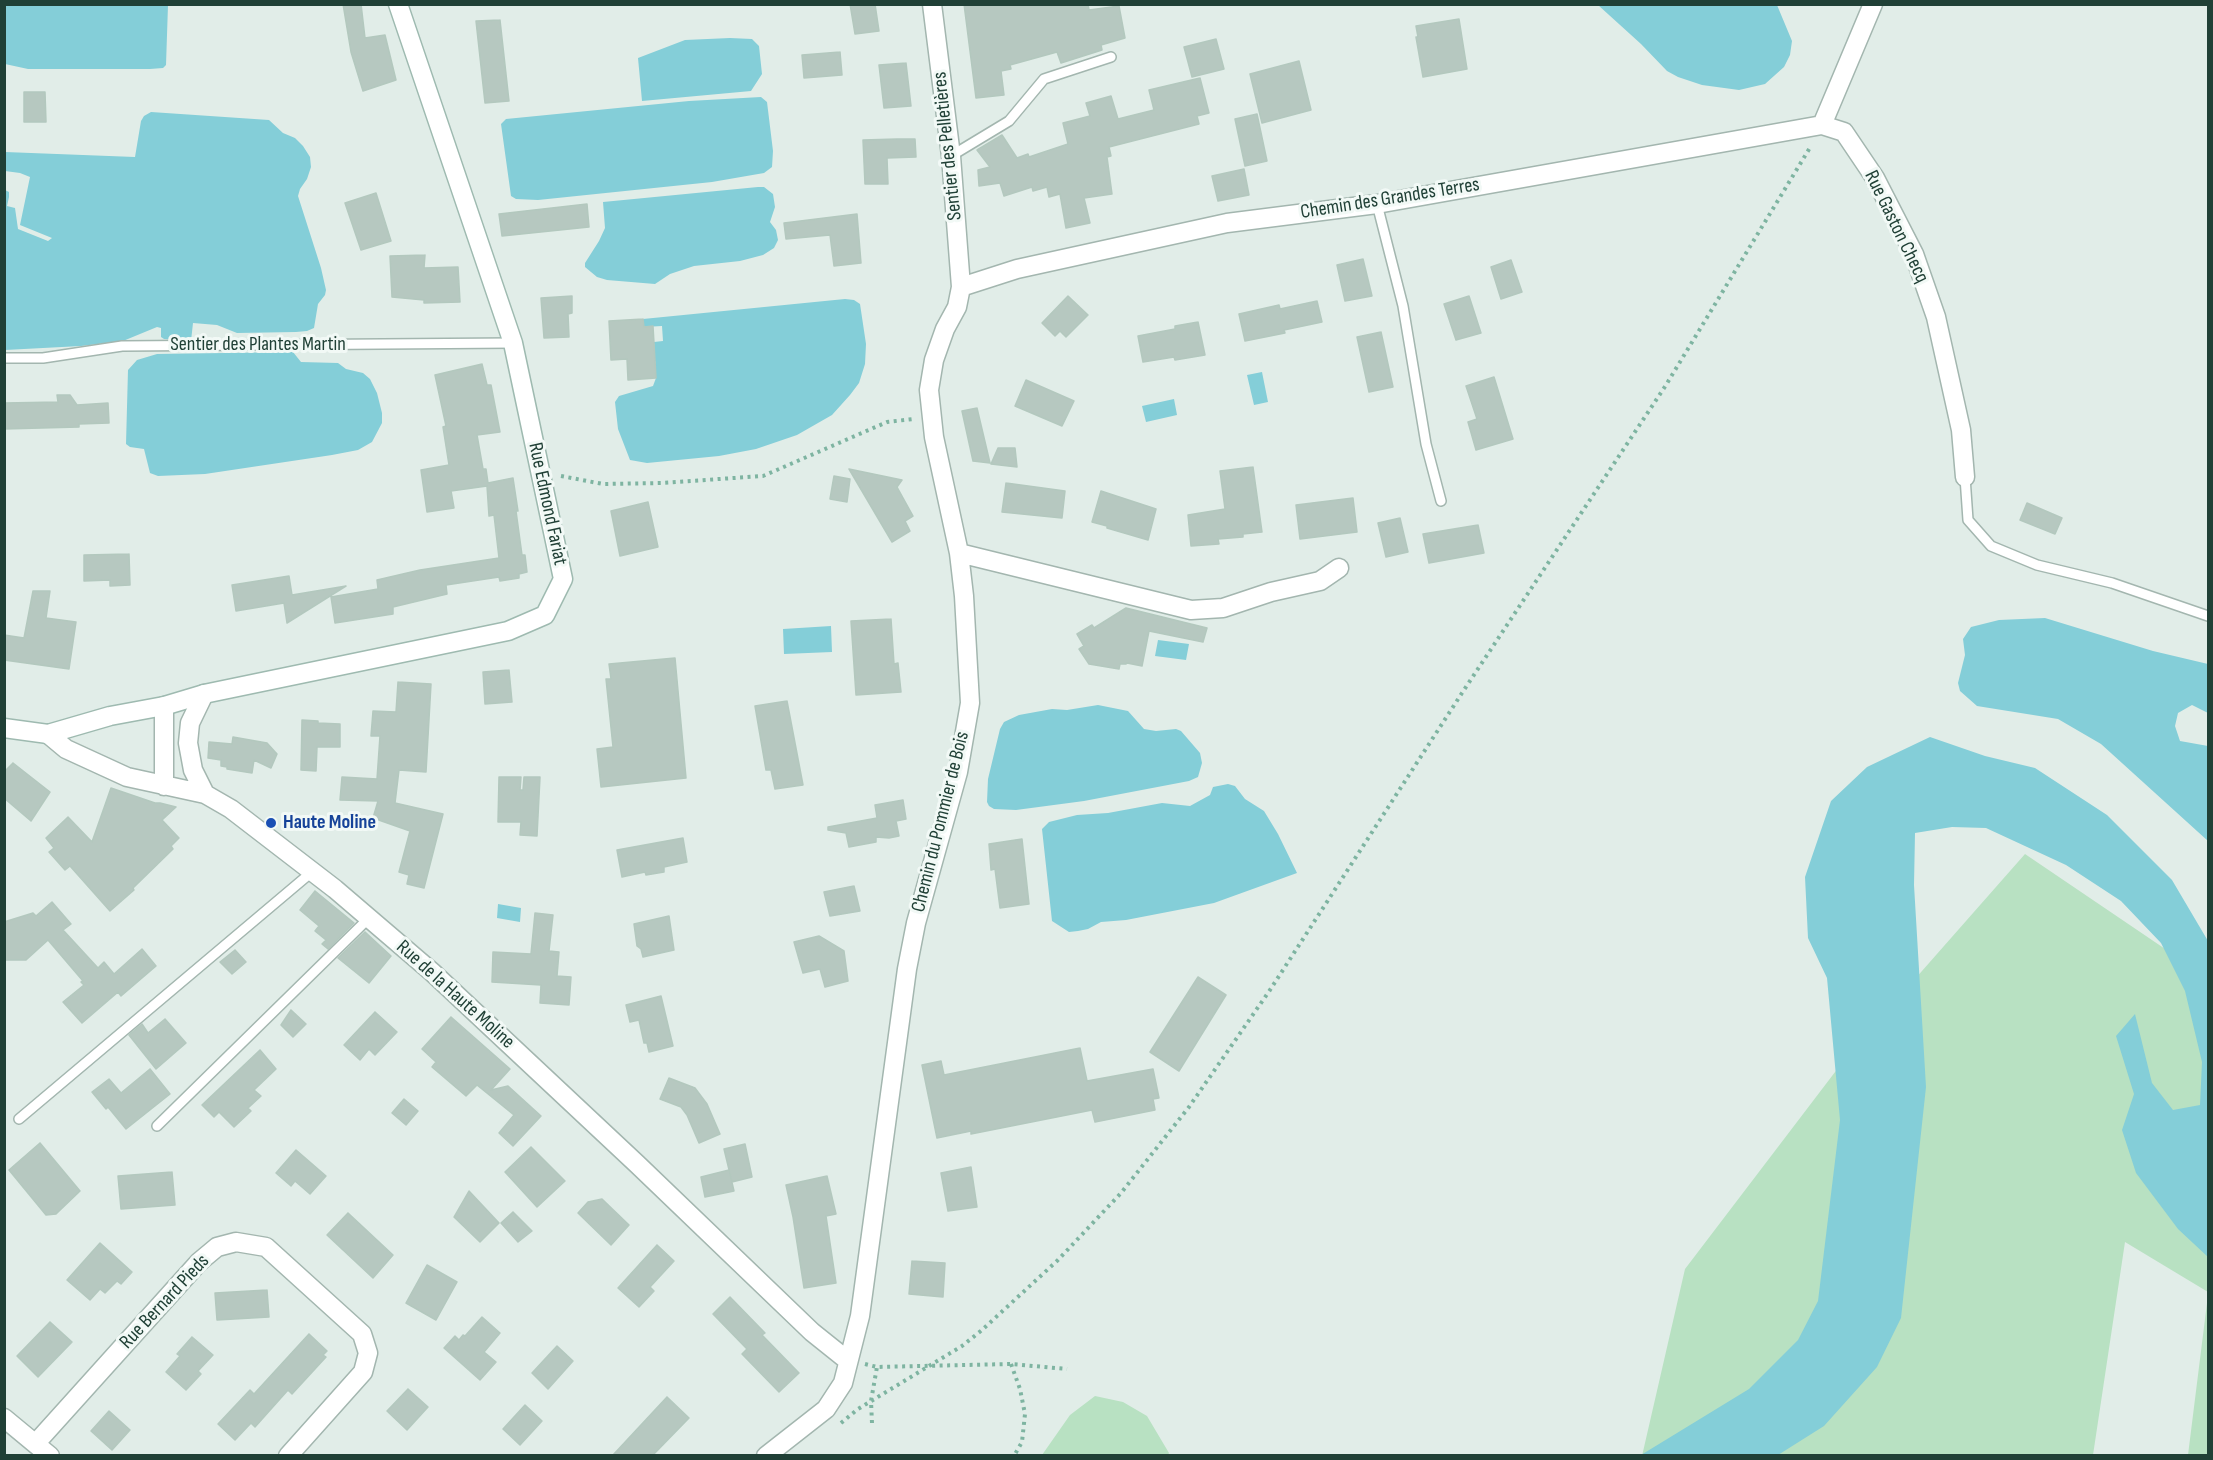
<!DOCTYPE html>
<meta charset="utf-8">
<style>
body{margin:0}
#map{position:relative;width:2213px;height:1460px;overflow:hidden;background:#e1ede8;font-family:"Sofia Sans Condensed",sans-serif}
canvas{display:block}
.frame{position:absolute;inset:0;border:6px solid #204036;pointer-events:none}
</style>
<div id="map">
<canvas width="2213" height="1460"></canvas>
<div class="frame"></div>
</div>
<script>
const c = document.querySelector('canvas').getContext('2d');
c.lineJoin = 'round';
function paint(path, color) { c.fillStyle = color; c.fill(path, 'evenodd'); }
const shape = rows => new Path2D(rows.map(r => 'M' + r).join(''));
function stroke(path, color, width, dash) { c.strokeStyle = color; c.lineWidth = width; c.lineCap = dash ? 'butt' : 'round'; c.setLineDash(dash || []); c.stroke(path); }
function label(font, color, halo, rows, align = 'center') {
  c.font = font + ' "Sofia Sans Condensed",sans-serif'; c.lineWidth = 6; c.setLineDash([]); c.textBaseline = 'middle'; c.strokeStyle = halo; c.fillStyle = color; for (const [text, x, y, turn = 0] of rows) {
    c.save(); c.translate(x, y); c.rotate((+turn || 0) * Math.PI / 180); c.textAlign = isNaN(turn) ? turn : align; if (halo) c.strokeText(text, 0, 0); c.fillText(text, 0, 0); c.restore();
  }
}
paint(shape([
 [2025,854,2208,978,2208,1292,2125,1242,2093,1455,1642,1456,1685,1269,1848,1055],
 [2208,1295,2208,1455,2188,1455],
 [1095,1396,1123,1402,1147,1416,1169,1453,1168,1455,1042,1455,1070,1415]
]), '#b8e1c2');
paint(shape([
 [5,4,168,5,166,65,163,68,150,69,28,69,5,64],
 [1598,5,1777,5,1792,41,1790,55,1784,67,1765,84,1739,90,1702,85,1678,77,1667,71,1641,44],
 [730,38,752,39,759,46,762,74,751,91,642,101,638,58,685,40],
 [761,97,767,102,773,151,772,167,764,173,712,182,538,200,516,199,511,196,501,124,506,119,689,101],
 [151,112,269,120,283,133,295,138,303,146,310,157,311,167,307,179,300,189,298,196,321,268,326,290,325,295,318,304,314,328,307,331,296,332,237,333,217,325,193,323,191,341,164,339,161,337,161,328,157,327,123,341,81,346,5,350,5,190,9,192,9,197,7,206,15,208,18,229,48,241,52,238,20,225,30,177,20,173,5,171,5,152,135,157,141,121,144,116],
 [758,187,764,187,773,194,775,207,770,222,776,230,778,240,774,248,763,255,740,261,694,266,670,274,655,284,607,280,597,277,585,267,585,263,599,241,605,228,603,202],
 [845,299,854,300,860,304,866,344,865,364,859,383,850,395,832,415,797,435,756,449,719,456,647,463,630,460,618,429,615,402,619,396,653,386,656,378,654,342,663,341,662,326,644,327,643,319],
 [293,352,301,362,338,363,346,369,363,373,370,379,377,393,382,413,382,423,372,442,358,450,332,455,205,474,158,476,150,473,144,449,130,447,126,444,128,370,137,360,157,354],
 [1262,372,1268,402,1254,405,1247,375],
 [1174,399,1177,415,1146,422,1142,406],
 [2045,618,2153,651,2208,664,2208,713,2192,705,2178,713,2175,726,2180,741,2208,746,2208,841,2101,744,2058,719,1977,706,1960,691,1958,683,1965,655,1963,639,1971,627,1999,620],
 [831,626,832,652,784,654,783,629],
 [1158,640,1189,644,1186,660,1155,656],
 [1098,705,1128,711,1144,729,1156,731,1176,729,1181,731,1200,753,1202,763,1198,777,1189,781,1084,801,1016,810,994,809,989,806,987,802,988,779,1000,729,1004,722,1019,715,1052,709,1067,710],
 [1930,737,1985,756,2035,768,2107,815,2172,880,2208,941,2208,1257,2178,1229,2136,1173,2122,1130,2134,1094,2116,1036,2135,1014,2152,1083,2173,1110,2200,1105,2202,1062,2185,991,2161,943,2121,901,2066,865,1986,828,1952,827,1915,833,1914,885,1926,1087,1901,1318,1877,1367,1824,1426,1778,1455,1641,1455,1749,1389,1798,1340,1818,1301,1840,1120,1827,978,1808,938,1805,877,1831,801,1867,767],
 [1228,784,1235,786,1245,799,1264,811,1278,834,1297,873,1214,903,1126,920,1101,922,1088,929,1078,931,1069,932,1052,921,1042,829,1049,822,1077,815,1108,813,1162,803,1190,806,1210,795,1213,787],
 [498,904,521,908,520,922,497,918]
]), '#84ced8');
const building = shape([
 [343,4,361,4,365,38,385,35,396,80,363,91,351,52,343,4],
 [850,4,875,4,879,31,855,34,850,4],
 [964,4,1088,4,1089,10,1119,6,1125,38,1101,45,1102,50,1061,63,1057,52,1010,65,1011,69,1001,71,1004,95,976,98,964,4],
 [1459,19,1467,69,1423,77,1416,37,1418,37,1416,26,1459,19],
 [500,20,509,101,485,103,476,21,500,20],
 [1216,39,1224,69,1192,77,1184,47,1216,39],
 [840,52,842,75,804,78,802,55,840,52],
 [1299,61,1311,110,1262,123,1250,74,1299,61],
 [906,63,911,106,884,108,879,65,906,63],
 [1200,78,1209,113,1197,116,1199,124,1109,147,1111,156,1107,157,1112,194,1084,198,1090,223,1066,228,1060,194,1049,197,1047,187,1033,191,1032,187,1004,196,1000,183,979,186,978,170,990,167,977,150,1002,135,1017,158,1028,154,1029,157,1068,144,1063,123,1090,116,1086,103,1111,96,1118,119,1154,110,1149,90,1200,78],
 [24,92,45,92,46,122,24,122,24,92],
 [1257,114,1267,161,1245,166,1235,119,1257,114],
 [897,139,915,139,916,157,887,158,888,184,865,184,863,140,897,139],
 [1244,169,1249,195,1218,201,1212,176,1244,169],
 [376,193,391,241,361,250,345,203,376,193],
 [587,204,589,227,502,236,499,214,587,204],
 [857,214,861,263,834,266,830,235,786,239,784,223,857,214],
 [425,255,424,268,458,267,460,302,424,303,424,300,392,297,390,256,425,255],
 [1363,259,1372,296,1345,301,1337,265,1363,259],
 [1511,260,1522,292,1501,299,1491,267,1511,260],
 [572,296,572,313,568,314,569,337,544,338,541,298,572,296],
 [1068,296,1088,315,1066,337,1060,331,1055,336,1042,323,1068,296],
 [1469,296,1481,333,1456,340,1444,304,1469,296],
 [1317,301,1322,322,1284,330,1285,333,1245,341,1239,314,1279,305,1280,309,1317,301],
 [643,319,644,327,653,326,656,378,628,380,627,359,611,360,609,321,643,319],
 [1198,322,1205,355,1175,360,1174,357,1143,362,1138,336,1175,329,1175,326,1198,322],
 [1381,332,1393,387,1369,392,1357,337,1381,332],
 [482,364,487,385,491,385,500,432,477,435,483,469,486,469,488,483,513,478,518,511,516,511,522,555,525,555,527,572,519,574,519,578,500,581,499,577,446,585,447,594,393,607,393,614,335,623,331,597,378,589,377,580,420,570,499,558,494,515,489,516,487,486,451,491,454,508,427,512,421,470,449,465,443,427,446,426,435,375,482,364],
 [1494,377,1513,439,1476,450,1468,422,1477,419,1466,386,1494,377],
 [1026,380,1074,401,1062,426,1015,406,1026,380],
 [57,395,70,395,77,405,108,403,109,423,79,424,79,427,4,429,4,403,58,402,57,395],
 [977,408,990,463,973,461,962,411,977,408],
 [998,448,1015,448,1017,467,991,464,998,448],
 [1253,467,1262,532,1243,534,1243,537,1218,539,1219,544,1191,546,1188,515,1225,509,1220,471,1253,467],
 [849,469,902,480,897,487,913,516,905,521,910,531,892,542,849,469],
 [834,476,850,479,847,502,830,499,834,476],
 [1006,483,1065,491,1062,518,1002,512,1006,483],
 [1101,491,1156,509,1148,540,1107,528,1107,526,1092,522,1101,491],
 [1353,498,1357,532,1300,539,1296,505,1353,498],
 [648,502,658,547,620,556,611,511,648,502],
 [2027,503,2062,518,2055,534,2020,520,2027,503],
 [1400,518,1408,552,1386,557,1378,523,1400,518],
 [1478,525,1484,553,1429,563,1423,534,1478,525],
 [129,554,130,585,110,586,110,580,84,581,84,555,129,554],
 [289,576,292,595,346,586,287,623,284,603,236,611,232,585,289,576],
 [33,591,50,591,46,618,76,622,69,669,4,660,4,635,24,638,33,591],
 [1126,608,1207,628,1203,642,1149,631,1142,666,1127,663,1126,664,1120,664,1119,669,1089,664,1079,649,1084,646,1077,634,1092,625,1094,628,1126,608],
 [891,619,894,664,898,663,901,692,856,695,851,621,891,619],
 [675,658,686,778,601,787,597,749,613,747,606,679,611,679,609,664,675,658],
 [509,670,512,702,485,704,483,672,509,670],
 [398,682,431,684,426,772,399,770,395,803,443,814,424,888,407,884,409,875,399,872,410,831,373,818,378,801,340,800,342,777,377,779,380,736,371,736,373,711,396,712,398,682],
 [787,701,803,785,775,789,771,770,766,770,755,706,787,701],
 [302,720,318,721,318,723,340,724,340,747,317,747,316,771,301,770,302,720],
 [233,737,267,743,277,754,271,768,254,760,252,773,227,769,227,767,221,766,221,760,208,758,209,742,232,744,233,737],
 [13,763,50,792,31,821,4,798,4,772,13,763],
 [499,777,521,777,520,790,523,790,524,777,540,777,537,836,520,835,521,822,498,822,499,777],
 [111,788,155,803,160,803,176,807,162,820,179,838,171,846,173,849,133,888,134,890,110,911,70,866,65,870,49,852,54,848,46,838,68,817,92,842,111,788],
 [903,800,906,819,896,821,899,836,889,838,876,837,876,842,849,847,846,833,828,830,828,827,877,818,875,805,903,800],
 [683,838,687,862,664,867,664,872,646,875,645,872,622,877,617,850,683,838],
 [1022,839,1029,904,1000,908,995,869,991,870,989,844,1022,839],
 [854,886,860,911,830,916,824,892,854,886],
 [315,891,354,923,328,949,322,944,326,940,315,931,319,926,300,910,315,891],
 [52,902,71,924,63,930,98,968,104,962,114,974,142,949,156,966,121,996,118,992,82,1023,63,1002,84,985,81,982,83,981,48,940,26,960,4,960,4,922,33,913,36,916,52,902],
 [535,913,553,915,549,951,559,952,557,976,571,977,569,1005,540,1003,541,985,492,982,493,952,531,954,535,913],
 [669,916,674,950,643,957,641,949,637,946,634,924,669,916],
 [365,932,391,956,369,983,338,958,365,932],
 [819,936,844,951,848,981,825,987,820,969,803,973,794,942,819,936],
 [235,950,246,962,232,974,220,962,235,950],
 [1198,977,1226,995,1179,1071,1150,1052,1198,977],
 [661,996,673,1046,649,1052,647,1043,644,1043,639,1020,630,1022,626,1005,661,996],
 [291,1010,306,1024,293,1037,281,1025,291,1010],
 [375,1012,397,1032,375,1055,369,1049,360,1060,344,1045,375,1012],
 [451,1017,510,1069,491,1090,508,1086,541,1116,513,1146,499,1133,514,1115,477,1085,466,1096,432,1067,436,1062,422,1049,451,1017],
 [165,1019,186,1043,156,1069,129,1035,142,1024,148,1033,165,1019],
 [1080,1048,1087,1081,1153,1069,1159,1098,1153,1099,1155,1110,1095,1122,1092,1110,971,1134,971,1131,937,1138,922,1065,941,1061,944,1075,1080,1048],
 [260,1050,276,1069,254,1090,261,1096,248,1108,251,1111,234,1127,219,1112,214,1117,202,1105,260,1050],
 [150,1069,170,1094,126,1129,108,1107,106,1109,92,1092,109,1079,121,1093,150,1069],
 [669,1078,695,1088,707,1104,720,1134,699,1143,687,1115,681,1107,660,1099,669,1078],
 [404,1099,418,1111,406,1125,392,1113,404,1099],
 [40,1143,80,1191,56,1214,46,1215,9,1170,40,1143],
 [745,1144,752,1177,732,1182,724,1149,745,1144],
 [531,1147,565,1181,537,1207,505,1172,531,1147],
 [296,1150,326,1176,310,1194,295,1181,291,1186,276,1173,296,1150],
 [971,1167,977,1207,948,1211,941,1173,971,1167],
 [729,1170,734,1191,705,1197,701,1177,729,1170],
 [172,1172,175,1205,121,1209,118,1176,172,1172],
 [827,1176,836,1214,826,1216,836,1283,804,1288,793,1217,786,1185,827,1176],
 [469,1191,499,1223,480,1242,454,1217,469,1191],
 [602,1199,629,1225,611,1245,578,1213,588,1202,602,1199],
 [513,1212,532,1231,518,1242,501,1223,513,1212],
 [348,1213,393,1255,373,1278,327,1235,348,1213],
 [100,1243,132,1272,121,1284,117,1281,105,1293,100,1289,90,1300,67,1280,100,1243],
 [657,1245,674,1261,650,1287,654,1291,639,1307,618,1288,657,1245],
 [912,1261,945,1263,943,1297,909,1294,912,1261],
 [427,1265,457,1282,436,1320,406,1303,427,1265],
 [267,1290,269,1317,217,1320,215,1293,267,1290],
 [730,1297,765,1333,762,1335,799,1373,779,1392,742,1354,747,1349,713,1314,730,1297],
 [482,1317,500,1333,484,1352,496,1362,480,1380,444,1348,455,1336,459,1340,463,1335,465,1336,482,1317],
 [50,1322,72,1342,38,1377,17,1356,50,1322],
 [309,1334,327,1351,323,1355,326,1357,292,1394,288,1390,255,1427,251,1423,235,1440,218,1424,250,1390,254,1394,309,1334],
 [192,1337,213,1355,198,1371,201,1374,186,1390,166,1372,180,1356,177,1354,192,1337],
 [557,1346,573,1361,548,1389,532,1373,557,1346],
 [408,1389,428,1407,407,1430,387,1411,408,1389],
 [667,1397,689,1418,653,1455,613,1455,667,1397],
 [525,1405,542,1421,520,1445,503,1429,525,1405],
 [109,1411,130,1430,112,1450,91,1431,109,1411]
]);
paint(building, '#b6c8c0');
stroke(building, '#b3c8be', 1.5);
const lane = shape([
 [951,156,1009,121,1044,79,1111,57],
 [1377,204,1403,306,1426,444,1441,501],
 [4,358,43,358,122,346,513,343],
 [1965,477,1968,520,1991,546,2037,565,2112,583,2208,616],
 [19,1119,313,871],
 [157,1126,369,918]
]);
const street = shape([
 [1822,125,1873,4],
 [961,287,1017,269,1227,223,1377,204,1822,125,1844,132,1875,178,1914,254,1936,317,1961,430,1965,477],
 [959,553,1191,610,1223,608,1271,592,1320,581,1339,568],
 [204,694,190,723,188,743,193,770,205,794],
 [164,706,164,786],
 [48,734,66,749,127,777,205,794,231,809,335,889,432,972,637,1164,812,1332,847,1360],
 [4,1418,50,1456],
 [36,1443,199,1262,217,1247,236,1242,266,1247,362,1334,368,1353,363,1372,288,1456],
 [766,1456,826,1409,843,1383,860,1316,907,969,916,923,958,772,970,703,964,596,959,553,934,437,929,390,934,360,945,329,957,307,961,287,951,156,932,4]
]);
const secondary = shape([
 [4,728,48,734,110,716,164,706,204,694,508,631,545,615,563,579,513,343,398,4]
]);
stroke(lane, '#a3b6af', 12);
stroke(street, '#a3b6af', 21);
stroke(secondary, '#9ebab0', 21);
stroke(shape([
 [561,476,603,484,661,483,763,476,887,422,913,419],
 [865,1364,877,1367,1011,1364,1067,1369],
 [1011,1364,1020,1389,1025,1414,1022,1442,1014,1456],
 [841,1423,858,1409,962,1346,982,1330,1058,1260,1121,1193,1189,1107,1270,990,1462,693,1666,385,1811,146],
 [872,1423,871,1401,877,1367]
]), '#7eb4a1', 4, [3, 4.5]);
stroke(lane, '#fff', 9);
stroke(street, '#fff', 18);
stroke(secondary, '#fff', 18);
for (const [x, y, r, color] of [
 [271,823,6,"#1a4fb4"]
]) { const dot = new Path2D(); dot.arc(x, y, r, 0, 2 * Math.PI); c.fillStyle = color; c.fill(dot); stroke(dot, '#f2f9f6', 2); }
label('20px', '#204036', '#f2f9f6', [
 ["Sentier des Pelletières",948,146,-96],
 ["Chemin des Grandes Terres",1390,199,-9],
 ["Rue Gaston Checq",1896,227,64],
 ["Sentier des Plantes Martin",258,345],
 ["Rue Edmond Fariat",547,504,78],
 ["Chemin du Pommier de Bois",941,822,-76],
 ["Rue de la Haute Moline",455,995,42],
 ["Rue Bernard Pieds",165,1302,-47]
]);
label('bold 20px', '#164399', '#f2f9f6', [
 ["Haute Moline",283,823]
], 'left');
</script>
